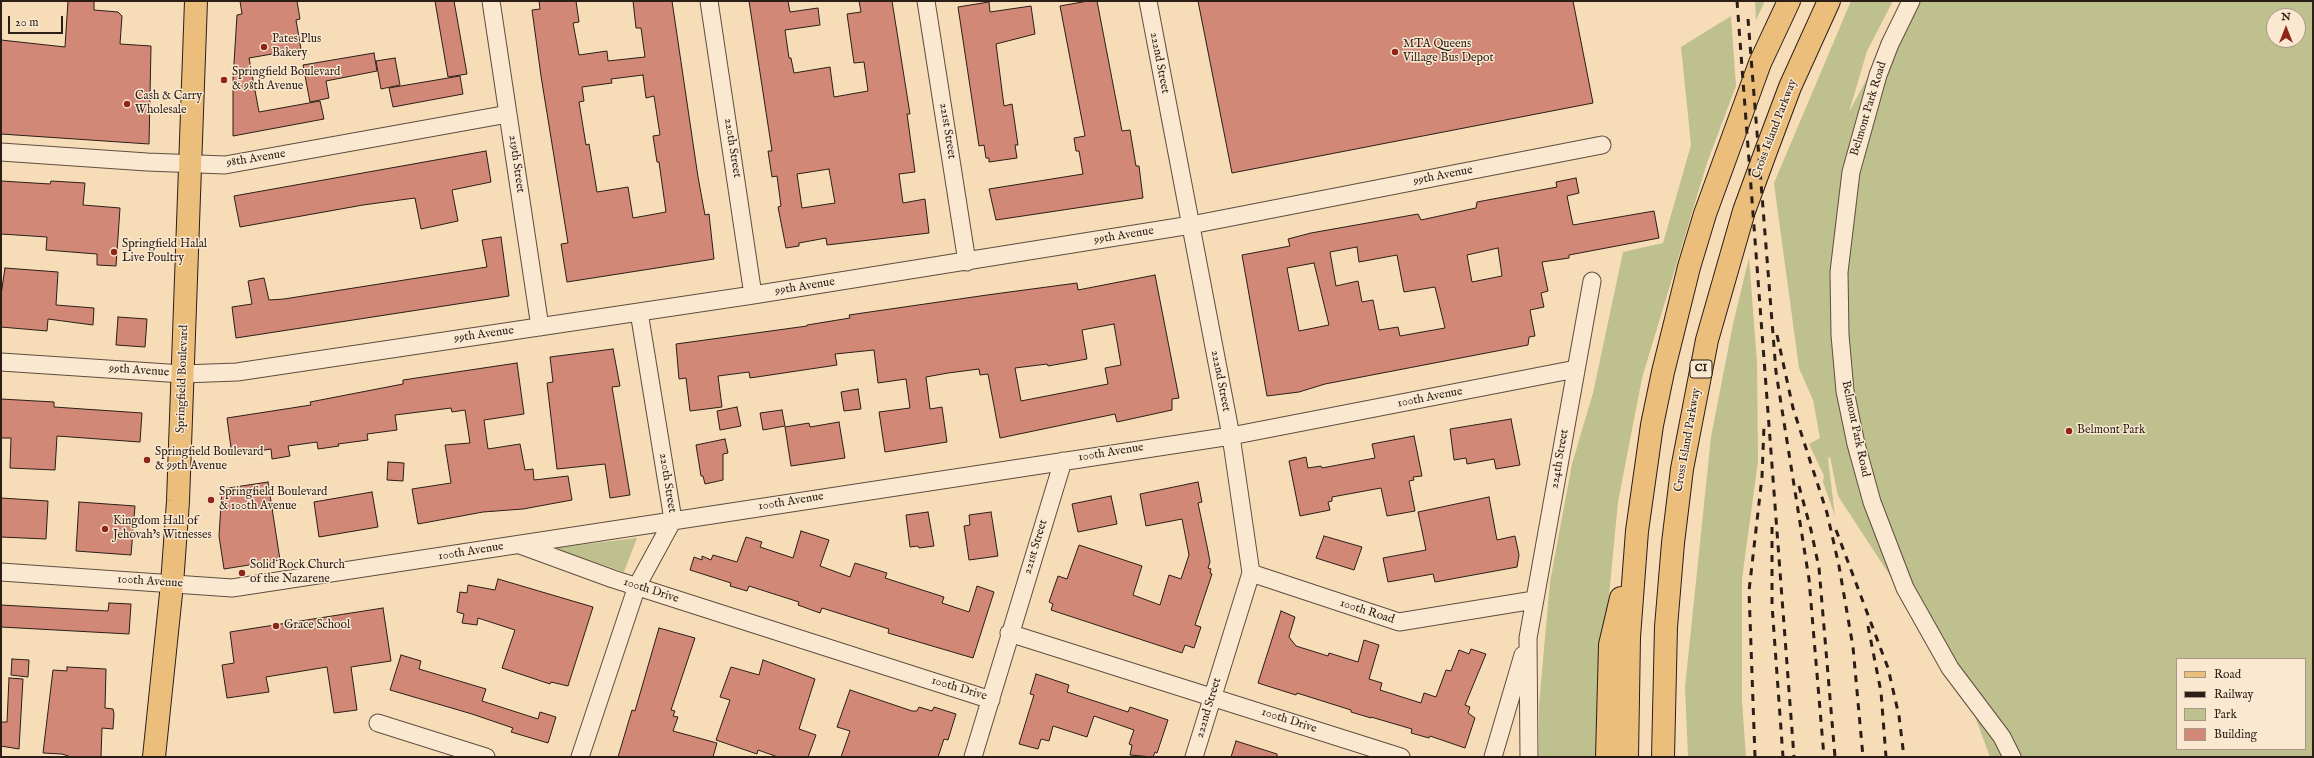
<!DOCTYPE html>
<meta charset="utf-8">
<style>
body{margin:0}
#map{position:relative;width:2314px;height:758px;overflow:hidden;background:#f7dcb8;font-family:"IM FELL English",serif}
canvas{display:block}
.frame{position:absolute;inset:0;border:2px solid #2b1e17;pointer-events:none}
.legend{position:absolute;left:2176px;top:658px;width:130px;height:92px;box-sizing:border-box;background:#fae8d1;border:1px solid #a79787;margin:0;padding:5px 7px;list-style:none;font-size:12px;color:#2b1e17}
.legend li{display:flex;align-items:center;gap:8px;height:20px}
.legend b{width:20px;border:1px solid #a79787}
.north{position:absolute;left:2266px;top:8px;width:40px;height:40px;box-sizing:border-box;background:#fae8d1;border:1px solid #a79787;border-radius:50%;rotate:0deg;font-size:11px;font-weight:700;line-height:16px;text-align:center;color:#2b1e17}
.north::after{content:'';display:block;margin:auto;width:14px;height:18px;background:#8f2418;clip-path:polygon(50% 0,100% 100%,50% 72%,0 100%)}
.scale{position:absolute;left:8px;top:16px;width:55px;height:18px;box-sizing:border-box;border:2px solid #2b1e17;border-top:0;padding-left:5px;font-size:12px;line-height:14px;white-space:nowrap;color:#2b1e17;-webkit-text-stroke:3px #fae8d1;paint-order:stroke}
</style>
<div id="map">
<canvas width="2314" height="758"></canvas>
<div class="frame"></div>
<ul class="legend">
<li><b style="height:5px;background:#ecbe7c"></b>Road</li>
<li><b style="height:5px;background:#2b1e17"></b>Railway</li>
<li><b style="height:11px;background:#bec08e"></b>Park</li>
<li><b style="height:11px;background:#d18877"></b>Building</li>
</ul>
<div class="north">N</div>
<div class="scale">20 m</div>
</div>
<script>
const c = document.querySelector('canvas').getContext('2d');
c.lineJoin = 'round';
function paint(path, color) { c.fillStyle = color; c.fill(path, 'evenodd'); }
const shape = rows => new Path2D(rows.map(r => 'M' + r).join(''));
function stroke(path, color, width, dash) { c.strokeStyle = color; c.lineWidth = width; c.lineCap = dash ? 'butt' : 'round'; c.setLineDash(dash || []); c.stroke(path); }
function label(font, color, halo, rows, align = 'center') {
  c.font = font + ' "IM FELL English",serif'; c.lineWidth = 3; c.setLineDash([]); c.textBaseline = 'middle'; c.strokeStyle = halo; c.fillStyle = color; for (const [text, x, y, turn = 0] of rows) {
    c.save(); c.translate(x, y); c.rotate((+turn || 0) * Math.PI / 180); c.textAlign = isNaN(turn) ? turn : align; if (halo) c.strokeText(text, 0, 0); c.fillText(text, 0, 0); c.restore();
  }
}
paint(shape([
 [1755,1,1765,1,1756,20],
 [1851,1,1893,1,1867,51,1849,112,1909,1,2313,1,2313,757,1990,757,1966,692,1838,496,1830,457,1828,458,1835,516,1823,482,1824,476,1809,444,1820,438,1813,400,1799,368,1774,183],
 [2274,16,2298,16,2298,40,2274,40],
 [2177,659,2305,659,2305,749,2177,749],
 [1731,16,1736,86,1707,163,1642,378,1618,502,1607,617,1602,757,1539,757,1539,705,1550,582,1572,464,1593,393,1623,252,1663,243,1691,145,1681,47],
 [1749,258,1757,363,1758,461,1742,579,1742,701,1746,757,1688,757,1685,687,1711,437,1733,324],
 [637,538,624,572,553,548]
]), '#bec08e');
const building = shape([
 [68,1,94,1,94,10,118,12,122,16,120,44,151,46,149,144,1,134,1,40,65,47,68,1],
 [240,1,297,1,300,19,296,20,301,49,249,58,259,112,320,101,324,119,233,136,233,79,237,15,242,14,240,1],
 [435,1,454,1,467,74,448,77,435,1],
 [539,1,576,1,579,22,573,23,579,55,607,51,608,61,645,57,641,28,636,28,633,1,672,1,698,177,705,215,709,214,714,259,567,282,561,244,568,243,541,76,532,10,540,9,539,1],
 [643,75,646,98,654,96,660,135,653,136,657,162,659,162,666,212,633,218,628,187,597,192,589,144,586,145,579,102,584,101,582,87,612,83,611,79,643,75],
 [749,1,788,1,790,12,818,8,820,25,785,30,789,58,791,58,794,73,830,67,834,97,868,91,864,62,854,63,847,14,861,12,859,1,892,1,910,114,907,114,915,172,899,174,903,203,925,199,929,233,827,245,826,238,799,243,799,246,786,248,778,207,781,206,777,176,772,177,768,151,772,151,749,1],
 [829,169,835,203,802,208,797,174,829,169],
 [1088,1,1097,1,1122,131,1130,130,1136,166,1139,166,1143,198,996,220,989,189,1083,174,1079,151,1076,151,1074,138,1085,136,1060,6,1088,1],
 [1198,1,1573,1,1593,103,1232,173,1198,1],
 [989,2,990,12,1031,6,1035,34,996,44,1004,106,1012,104,1018,145,1015,145,1017,158,989,162,989,158,986,158,984,145,979,146,958,7,989,2],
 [374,53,377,71,326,81,329,98,310,102,303,65,374,53],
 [395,58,400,85,381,89,376,61,395,58],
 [460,76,463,94,393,107,389,88,460,76],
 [486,151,491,182,452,190,458,221,421,229,415,198,363,205,240,227,234,196,486,151],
 [1576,178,1579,193,1567,196,1573,225,1654,211,1659,238,1569,255,1569,258,1542,262,1548,291,1541,293,1544,307,1530,310,1535,336,1529,337,1528,345,1325,384,1299,392,1267,396,1242,255,1290,246,1288,239,1311,233,1418,214,1421,220,1476,208,1477,202,1557,187,1556,182,1576,178],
 [1357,247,1359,262,1397,255,1404,292,1435,287,1445,328,1400,336,1398,327,1379,330,1373,300,1362,302,1358,281,1336,286,1330,252,1357,247],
 [1498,248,1502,276,1472,282,1467,255,1498,248],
 [1314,263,1329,325,1299,331,1287,268,1314,263],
 [1,181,50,184,51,181,85,183,83,205,120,208,116,266,97,265,97,254,46,250,47,237,1,234,1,181],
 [501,237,509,296,236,338,232,307,252,304,248,281,264,278,269,300,284,299,487,267,482,240,501,237],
 [5,268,58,272,56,305,94,308,93,325,48,319,47,331,1,327,1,295,5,268],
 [1155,275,1179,398,1172,399,1172,410,1117,422,1115,414,1000,438,988,374,980,375,979,369,948,373,926,377,930,409,942,407,947,442,885,452,879,412,910,408,906,379,878,383,874,350,835,354,837,365,750,378,749,372,718,376,722,407,690,411,686,378,679,379,676,344,807,326,807,325,850,318,849,315,987,295,1077,283,1078,290,1155,275],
 [1114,324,1121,365,1105,368,1108,384,1021,401,1015,368,1047,364,1048,366,1087,359,1082,330,1114,324],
 [118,317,147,319,145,347,116,345,118,317],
 [613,349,620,386,612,387,630,495,610,498,605,464,557,469,547,383,553,382,550,357,613,349],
 [517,363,524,414,484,420,488,449,520,444,525,470,533,469,534,480,568,476,572,500,523,509,483,512,418,524,412,489,451,483,445,445,470,443,465,410,452,412,451,408,395,415,397,430,367,434,368,440,338,444,339,446,318,449,317,442,288,446,290,456,272,459,271,449,232,455,227,418,311,405,310,402,403,384,403,380,517,363],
 [858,389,861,409,844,411,841,392,858,389],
 [1,399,54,402,54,407,142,413,140,442,57,436,55,470,10,468,11,438,1,438,1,399],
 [737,407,741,426,720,430,717,411,737,407],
 [782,410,785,426,763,430,760,413,782,410],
 [1511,419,1520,465,1496,469,1494,459,1467,464,1466,458,1454,460,1450,429,1511,419],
 [839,422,845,458,791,466,785,427,809,423,810,427,839,422],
 [1414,436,1422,476,1413,477,1414,480,1409,481,1415,511,1387,516,1381,488,1332,497,1332,501,1328,502,1330,510,1300,516,1289,461,1306,457,1308,468,1321,466,1322,468,1375,458,1372,444,1414,436],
 [725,439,728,453,723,454,723,480,705,484,703,476,701,476,696,445,725,439],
 [388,462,404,463,403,481,387,480,388,462],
 [268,482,280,560,224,569,219,536,222,489,268,482],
 [1198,482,1202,502,1198,503,1208,551,1210,562,1208,568,1211,569,1210,573,1212,574,1195,625,1201,627,1194,648,1185,645,1182,653,1051,610,1053,604,1049,602,1058,576,1067,579,1079,545,1142,566,1133,595,1160,605,1169,575,1181,579,1189,555,1182,519,1146,526,1140,494,1198,482],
 [372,492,378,527,319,537,314,502,372,492],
 [1111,496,1117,524,1078,532,1072,504,1111,496],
 [1489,497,1497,540,1515,536,1519,555,1517,567,1435,582,1433,574,1388,582,1383,558,1426,550,1418,512,1489,497],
 [1,498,48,501,46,539,1,537,1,498],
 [79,502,135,506,131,555,76,551,79,502],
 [928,512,934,546,919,548,918,546,910,547,906,515,928,512],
 [991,512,998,556,969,560,964,526,970,525,969,515,991,512],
 [801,531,829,540,820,566,850,577,855,563,887,573,885,578,944,597,942,603,969,612,977,586,994,592,973,658,888,633,889,629,822,608,820,613,798,605,799,602,749,586,747,591,730,586,731,583,690,570,694,557,702,560,702,556,711,560,713,555,737,562,746,537,762,542,760,547,793,558,801,531],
 [1324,536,1362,547,1354,570,1316,558,1324,536],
 [498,579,593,607,568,686,551,682,550,684,502,668,515,630,478,618,477,625,462,623,464,614,457,612,460,592,467,593,468,585,495,590,498,579],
 [109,603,131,604,129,634,1,627,1,605,108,611,109,603],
 [383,608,391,661,351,667,357,710,334,713,327,667,266,677,269,692,227,698,222,665,234,663,230,632,383,608],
 [1281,611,1295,617,1289,637,1296,646,1328,656,1329,653,1358,662,1364,640,1379,645,1369,679,1382,683,1380,690,1421,703,1424,693,1436,697,1446,670,1451,671,1459,650,1469,654,1471,649,1486,654,1465,705,1470,707,1468,713,1475,718,1465,748,1430,736,1429,738,1411,733,1412,729,1371,717,1371,718,1351,712,1351,710,1297,693,1296,695,1258,683,1281,611],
 [659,628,695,638,671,710,675,711,673,716,678,717,673,731,717,743,713,757,618,757,632,710,635,711,659,628],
 [401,655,421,661,419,669,486,689,482,701,538,719,540,712,556,717,548,743,511,732,513,728,472,714,390,690,401,655],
 [12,659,29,660,28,677,11,675,12,659],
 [763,660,815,679,799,729,816,735,808,757,778,757,758,750,757,754,716,740,730,700,720,697,731,667,759,675,763,660],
 [67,667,106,669,105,708,113,709,114,714,113,729,102,728,101,757,71,757,62,754,43,753,53,670,67,671,67,667],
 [1036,674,1069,685,1067,692,1128,712,1130,707,1168,720,1157,753,1155,752,1153,757,1130,755,1132,745,1129,744,1134,730,1094,716,1087,737,1053,726,1049,741,1041,739,1038,749,1019,744,1034,695,1030,694,1036,674],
 [9,678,23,679,19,749,1,746,1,722,7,722,9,678],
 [850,690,912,711,917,711,919,707,932,711,934,707,956,714,948,740,944,739,938,757,841,757,850,731,837,727,850,690],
 [1236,741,1277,754,1277,757,1231,757,1236,741]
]);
paint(building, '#d18877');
stroke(building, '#2b1e17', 1);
const street = shape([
 [491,1,540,327],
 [709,1,753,295],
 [926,1,967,262],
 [1148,1,1231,436,1251,573,1194,757],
 [1911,1,1890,44,1878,75,1851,172,1839,272,1840,335,1845,391,1856,444,1872,502,1905,588,1950,668,2002,737,2012,757],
 [1,152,147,162,225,165,508,114],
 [1,362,183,374,237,372,753,295,1191,225,1602,145],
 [520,545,613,579,991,700],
 [1,572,232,588,1231,436,1576,369],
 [1251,573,1399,622,1534,600],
 [1009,633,1401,757],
 [378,723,486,757],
 [580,757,637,586,673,520,639,312],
 [973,757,1063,461],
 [1493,757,1523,655],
 [1529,757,1528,638,1592,281]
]);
const primary = shape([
 [154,757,172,584,178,501,196,1]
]);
const highway = shape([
 [1607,757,1610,645,1621,598],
 [1627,757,1629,637,1637,531,1652,425,1663,372,1689,267,1705,214,1760,63,1789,1],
 [1663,757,1666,627,1673,543,1682,469,1707,340,1744,211,1766,151,1790,87,1829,1]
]);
stroke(street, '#5e4e3f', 19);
stroke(primary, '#2b1e17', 24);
stroke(highway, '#2b1e17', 24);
stroke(street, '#fae8d1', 17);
stroke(primary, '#ecbe7c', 22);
stroke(highway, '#ecbe7c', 22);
stroke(shape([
 [1737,1,1794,757],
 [1748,19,1776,372,1809,579,1824,757],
 [1777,335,1793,408,1827,513,1839,566,1853,647,1863,757],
 [1799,486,1811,530,1819,568,1835,757],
 [1772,527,1772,605,1783,757],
 [1836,530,1888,668,1899,716,1904,757],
 [1868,626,1881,692,1886,757],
 [1755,757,1749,591,1762,477,1764,426]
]), '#2b1e17', 3, [7, 7]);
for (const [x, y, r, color] of [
 [264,47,4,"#8f2418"],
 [1395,52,4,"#8f2418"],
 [224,80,4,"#8f2418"],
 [127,104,4,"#8f2418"],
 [114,252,4,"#8f2418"],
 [2069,431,4,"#8f2418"],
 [147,460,4,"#8f2418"],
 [211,500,4,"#8f2418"],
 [105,529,4,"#8f2418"],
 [242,573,4,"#8f2418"],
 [276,626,4,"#8f2418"]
]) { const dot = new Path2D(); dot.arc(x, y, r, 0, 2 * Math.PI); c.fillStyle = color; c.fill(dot); stroke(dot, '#fae8d1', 1.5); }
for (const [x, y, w] of [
 [1701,369,22]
]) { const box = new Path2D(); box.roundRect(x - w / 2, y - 9, w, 18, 3); c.fillStyle = '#fae8d1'; c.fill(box); stroke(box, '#2b1e17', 1); }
label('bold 11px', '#2b1e17', null, [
 ["CI",1701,369]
]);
label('12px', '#2b1e17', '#fae8d1', [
 ["Pates Plus",272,40],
 ["Bakery",272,54],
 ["MTA Queens",1403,45],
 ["Village Bus Depot",1403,59],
 ["Springfield Boulevard",232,73],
 ["& 98th Avenue",232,87],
 ["Cash & Carry",135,97],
 ["Wholesale",135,111],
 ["Springfield Halal",122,245],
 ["Live Poultry",122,259],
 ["Belmont Park",2077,431],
 ["Springfield Boulevard",155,453],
 ["& 99th Avenue",155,467],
 ["Springfield Boulevard",219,493],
 ["& 100th Avenue",219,507],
 ["Kingdom Hall of",113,522],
 ["Jehovah’s Witnesses",113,536],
 ["Solid Rock Church",250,566],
 ["of the Nazarene",250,580],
 ["Grace School",284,626]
], 'left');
label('12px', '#2b1e17', '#fae8d1', [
 ["222nd Street",1159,63,79],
 ["Belmont Park Road",1869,109,-73],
 ["Cross Island Parkway",1775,129,-69],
 ["221st Street",947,131,81],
 ["220th Street",732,148,81],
 ["98th Avenue",256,159,-9],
 ["219th Street",516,164,82],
 ["99th Avenue",1443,176,-11],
 ["99th Avenue",1124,236,-9],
 ["99th Avenue",805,287,-9],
 ["99th Avenue",484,335,-8],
 ["99th Avenue",139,371,4],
 ["Springfield Boulevard",183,379,-88],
 ["222nd Street",1220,381,79],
 ["100th Avenue",1430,398,-11],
 ["Belmont Park Road",1855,429,78],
 ["Cross Island Parkway",1688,440,-80],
 ["100th Avenue",1111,453,-9],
 ["224th Street",1560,459,-80],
 ["220th Street",667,483,81],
 ["100th Avenue",791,502,-9],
 ["221st Street",1036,547,-73],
 ["100th Avenue",471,552,-9],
 ["100th Avenue",150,582,4],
 ["100th Drive",651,591,18],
 ["100th Road",1367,612,18],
 ["100th Drive",959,689,17],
 ["222nd Street",1209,708,-73],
 ["100th Drive",1289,721,18]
]);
</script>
